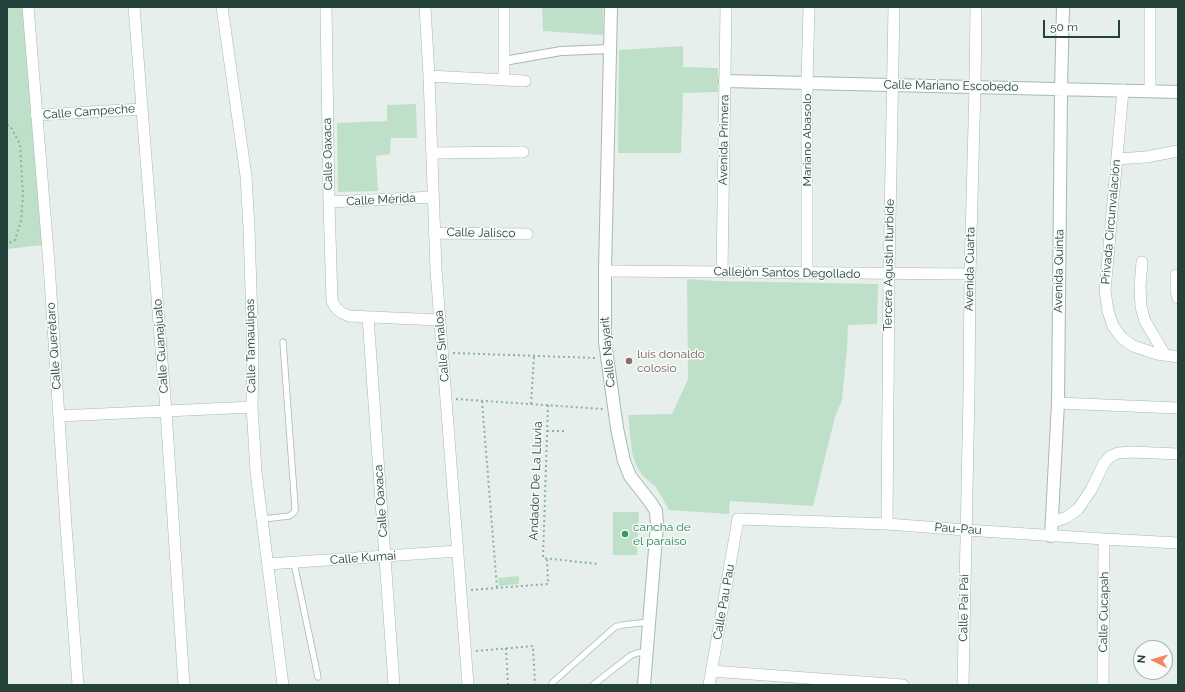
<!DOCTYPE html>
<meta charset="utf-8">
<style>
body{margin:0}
#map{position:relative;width:1185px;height:692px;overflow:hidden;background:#e6efeb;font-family:Raleway,sans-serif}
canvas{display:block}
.frame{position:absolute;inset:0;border:8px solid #24423a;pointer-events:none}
.north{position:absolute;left:1133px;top:640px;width:40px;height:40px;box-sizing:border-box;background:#f7fbf9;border:1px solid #a3b1ad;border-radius:50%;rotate:275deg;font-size:11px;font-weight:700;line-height:16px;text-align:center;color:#24423a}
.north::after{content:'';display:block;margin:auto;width:14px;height:18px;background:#f4845f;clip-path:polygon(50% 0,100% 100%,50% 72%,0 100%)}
.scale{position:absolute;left:1043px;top:20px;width:77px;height:18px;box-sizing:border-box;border:2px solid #24423a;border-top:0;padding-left:5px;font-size:12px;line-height:14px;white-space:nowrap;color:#24423a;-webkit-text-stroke:3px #f7fbf9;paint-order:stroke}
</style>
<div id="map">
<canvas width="1185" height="692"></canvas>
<div class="frame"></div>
<div class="north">N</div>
<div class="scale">50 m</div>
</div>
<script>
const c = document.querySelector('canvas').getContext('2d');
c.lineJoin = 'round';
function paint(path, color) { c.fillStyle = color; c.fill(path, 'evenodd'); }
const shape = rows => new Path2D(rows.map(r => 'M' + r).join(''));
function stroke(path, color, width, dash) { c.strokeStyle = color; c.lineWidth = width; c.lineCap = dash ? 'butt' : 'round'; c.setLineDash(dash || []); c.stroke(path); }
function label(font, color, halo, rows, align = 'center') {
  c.font = font + ' Raleway,sans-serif'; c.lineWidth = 3; c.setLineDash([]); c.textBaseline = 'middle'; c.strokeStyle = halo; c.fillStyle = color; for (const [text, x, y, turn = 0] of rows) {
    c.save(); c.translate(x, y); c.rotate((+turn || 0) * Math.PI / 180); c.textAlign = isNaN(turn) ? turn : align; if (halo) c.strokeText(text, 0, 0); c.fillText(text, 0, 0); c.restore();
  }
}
paint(shape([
 [7,7,24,7,43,245,7,249],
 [542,7,603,7,603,35,543,31],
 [683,46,683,67,718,68,718,92,683,93,681,153,618,153,619,50],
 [416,104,417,138,391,138,390,154,376,156,378,191,338,192,337,123,387,121,387,105],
 [687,279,715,281,878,284,877,324,848,325,847,349,842,400,835,417,813,506,730,501,729,514,669,510,656,487,643,476,637,467,632,453,628,415,672,414,688,379],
 [613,512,639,512,637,555,613,555],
 [519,576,519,584,499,586,498,578]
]), '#bfe0c8');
const service = shape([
 [263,519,289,516,292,514,295,511,295,507,283,342],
 [294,563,318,677],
 [552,685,552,683,615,627,622,625,649,622],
 [593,685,630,656,637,653,647,652]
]);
const pedestrian = shape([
 [504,61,561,51,610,49]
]);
const minor = shape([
 [28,7,49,264,66,526,78,685],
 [134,7,166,411,184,685],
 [222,7,246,176,249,228,253,354,252,407,254,438,256,472,283,685],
 [326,7,329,202,332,301,336,308,342,313,349,316,439,320],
 [425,7,429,76,436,270,468,685],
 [504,7,504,79],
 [429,76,525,81],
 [1123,90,1105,291,1108,311,1113,326,1122,338,1133,346,1157,354,1178,357],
 [1150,91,1150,7],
 [36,115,142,109],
 [432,153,523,152],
 [1117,159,1146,157,1178,151],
 [329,202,433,197],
 [434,233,527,234],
 [1142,262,1140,286,1141,307,1145,321,1165,355],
 [605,271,970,274],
 [722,272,726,7],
 [807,273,807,83,809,7],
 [1176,275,1176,291,1178,298],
 [368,317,394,685],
 [1058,403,1178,408],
 [59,416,252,407],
 [1053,522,1067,517,1078,509,1091,490,1104,463,1111,456,1118,453,1132,452,1178,454],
 [887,524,889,274,894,7],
 [268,564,458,551],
 [711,671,903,685],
 [709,685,738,519,887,524,966,530,1104,539,1178,543],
 [963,685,969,393,970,274,975,87,976,7],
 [1103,685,1104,539]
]);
const tertiary = shape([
 [611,7,605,271,605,342,617,428,624,461,630,476,651,503,656,511,657,525,644,685],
 [725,81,1178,92],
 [1051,536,1058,403,1061,89,1063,7]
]);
stroke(service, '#a8b8b2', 7);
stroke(pedestrian, '#a8b8b2', 10);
stroke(minor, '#a8b8b2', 12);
stroke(tertiary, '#a8b8b2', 14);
stroke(shape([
 [7,125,10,126,20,144,23,195,21,221,15,240,7,244],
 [453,353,596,358],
 [456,399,603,409],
 [482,401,497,588],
 [531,404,534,356],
 [548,405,543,558,598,564],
 [547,431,565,431],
 [471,590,548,584,547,558],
 [506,648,508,685],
 [476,651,533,646,535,685]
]), '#86b3a5', 2, [2, 3]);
stroke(service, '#fff', 5.5);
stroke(pedestrian, '#fff', 8);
stroke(minor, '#fff', 11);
stroke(tertiary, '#fff', 12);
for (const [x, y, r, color] of [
 [629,361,4,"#8d6e63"],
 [625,534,4,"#2e9e5b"]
]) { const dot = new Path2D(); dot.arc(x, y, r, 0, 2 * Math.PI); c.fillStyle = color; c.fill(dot); stroke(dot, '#f7fbf9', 1.5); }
label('12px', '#24423a', '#f7fbf9', [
 ["Calle Mariano Escobedo",951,86,1],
 ["Calle Campeche",89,112,-4],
 ["Avenida Primera",724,140,-89],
 ["Mariano Abasolo",807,140,-90],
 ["Calle Oaxaca",328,154,-91],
 ["Calle Mérida",381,200,-3],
 ["Privada Circunvalación",1111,222,-85],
 ["Calle Jalisco",481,233,1],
 ["Tercera Agustin Iturbide",889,265,-89],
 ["Avenida Cuarta",970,269,-89],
 ["Avenida Quinta",1059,271,-89],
 ["Callejón Santos Degollado",787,273,1],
 ["Calle Querétaro",54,346,-94],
 ["Calle Guanajuato",161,346,-94],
 ["Calle Tamaulipas",251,346,-91],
 ["Calle Sinaloa",442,346,-95],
 ["Calle Nayarit",608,352,-95],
 ["Andador De La Lluvia",536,481,-88],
 ["Calle Oaxaca",381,501,-94],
 ["Pau-Pau",958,529,4],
 ["Calle Kumai",363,558,-4],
 ["Calle Pau Pau",724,602,-80],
 ["Calle Pai Pai",964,608,-89],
 ["Calle Cucapah",1104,612,-89]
]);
label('12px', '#785e54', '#f7fbf9', [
 ["luis donaldo",637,354],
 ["colosio",637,368]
], 'left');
label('12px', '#27864d', '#f7fbf9', [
 ["cancha de",633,527],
 ["el paraiso",633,541]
], 'left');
</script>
